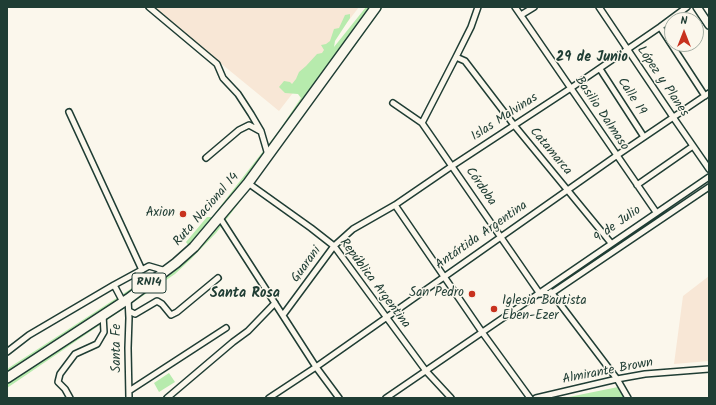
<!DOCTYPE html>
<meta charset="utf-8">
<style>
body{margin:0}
#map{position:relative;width:716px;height:405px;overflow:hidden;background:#fbf7ec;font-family:Kalam,sans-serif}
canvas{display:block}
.frame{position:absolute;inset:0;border:8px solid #1f3d34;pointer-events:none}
.north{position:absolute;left:664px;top:12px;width:40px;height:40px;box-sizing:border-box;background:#fbf7ec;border:1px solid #a3ada2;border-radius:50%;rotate:0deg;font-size:11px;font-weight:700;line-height:16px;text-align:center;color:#1f3d34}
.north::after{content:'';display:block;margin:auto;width:14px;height:18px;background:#c8321e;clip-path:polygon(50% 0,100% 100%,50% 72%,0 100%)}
</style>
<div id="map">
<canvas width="716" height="405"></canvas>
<div class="frame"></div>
<div class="north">N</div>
</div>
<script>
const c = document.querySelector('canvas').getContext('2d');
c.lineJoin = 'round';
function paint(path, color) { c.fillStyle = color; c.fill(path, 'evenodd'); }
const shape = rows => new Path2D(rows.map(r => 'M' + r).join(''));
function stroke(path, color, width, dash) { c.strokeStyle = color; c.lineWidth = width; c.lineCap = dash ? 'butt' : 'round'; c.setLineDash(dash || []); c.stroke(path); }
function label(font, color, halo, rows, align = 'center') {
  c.font = font + ' Kalam,sans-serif'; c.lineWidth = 3; c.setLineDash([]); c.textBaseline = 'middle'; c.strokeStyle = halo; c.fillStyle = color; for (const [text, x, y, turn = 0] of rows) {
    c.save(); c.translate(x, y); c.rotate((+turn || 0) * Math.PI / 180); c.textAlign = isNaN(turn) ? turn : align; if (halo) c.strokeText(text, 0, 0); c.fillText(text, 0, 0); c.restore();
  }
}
paint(shape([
 [152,7,359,7,279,111],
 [709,276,709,361,674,364,683,296]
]), '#f8e7d6');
paint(shape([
 [366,7,383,7,352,50,322,88,264,170,216,233,191,259,175,274,7,388,7,369,149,277,174,258,188,245,186,242,207,217,212,217,278,132,301,98,298,94,285,93,279,87,284,81,290,82,292,84,296,79,299,72,306,66,317,54,322,53,324,50,321,45,326,44,330,41,334,29,339,28,345,15,350,14,350,18,335,41,334,47],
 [169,373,175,382,159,392,154,383],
 [618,387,625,398,564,398]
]), '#b7ebad');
const street = shape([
 [149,7,217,64,223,78,238,94,251,114,261,131,268,155],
 [515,7,656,212],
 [599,7,673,117,709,169],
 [521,15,534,7],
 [660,27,705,96],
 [456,57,465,61,514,125,611,243],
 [600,69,644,137],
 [393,103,422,123,540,294],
 [69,112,142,270],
 [422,123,456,57,471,27,478,7],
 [206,158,239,130,249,125,260,131],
 [248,183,311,228,334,246,426,371,451,398],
 [637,185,693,146],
 [395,205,482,332,530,398],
 [220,218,316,367,339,398],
 [114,285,123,302],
 [551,292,617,379,628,398],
 [541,294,552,293,709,187],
 [128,299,129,318,128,348,129,398],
 [129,311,135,314,157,301,162,304,171,315,177,312,218,278],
 [283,315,334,246,353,229,395,205,452,166,571,88,660,27,687,7],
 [7,352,29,335,114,285,149,266,166,271],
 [129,391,226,328],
 [70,398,65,389,58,382,60,374,75,354,97,344,104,332,103,315],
 [167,398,233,342,248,331,275,303],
 [269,398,316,367,616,156,709,93],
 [386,398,709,177],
 [536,398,617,379,645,374,709,369]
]);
const secondary = shape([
 [697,7,709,25]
]);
const highway = shape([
 [7,378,128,299,176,263,194,247,248,183,376,7]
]);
stroke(street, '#1f3d34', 8);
stroke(secondary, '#1f3d34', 10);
stroke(highway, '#1f3d34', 12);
stroke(street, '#fbf7ec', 5);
stroke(secondary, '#fbf7ec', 7);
stroke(highway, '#fbf7ec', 9);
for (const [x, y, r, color] of [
 [183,214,4,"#c8321e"],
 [472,294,4,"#c8321e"],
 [494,309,4,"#c8321e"]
]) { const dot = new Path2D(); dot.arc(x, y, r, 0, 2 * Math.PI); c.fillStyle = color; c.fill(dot); stroke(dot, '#fbf7ec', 1.5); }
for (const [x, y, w] of [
 [149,283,34]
]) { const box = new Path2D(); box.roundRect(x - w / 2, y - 10, w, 20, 3); c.fillStyle = '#fbf7ec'; c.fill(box); stroke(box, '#1f3d34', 1); }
label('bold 12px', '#1f3d34', null, [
 ["RN14",149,283]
]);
label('13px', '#1f3d34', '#fbf7ec', [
 ["López y Planes",662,82,56],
 ["Calle 19",631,97,57],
 ["Basilio Dalmaso",601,114,56],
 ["Islas Malvinas",505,118,-33],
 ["Catamarca",550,152,50],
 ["Córdoba",480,187,55],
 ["Ruta Nacional 14",207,210,-49],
 ["9 de Julio",618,225,-35],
 ["Antártida Argentina",482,236,-35],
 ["Guarani",307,265,-54],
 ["República Argentina",374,284,53],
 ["Santa Fe",118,348,-90],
 ["Almirante Brown",608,372,-11]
]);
label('13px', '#1f3d34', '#fbf7ec', [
 ["Axion",175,214],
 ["San Pedro",464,294],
 ["Iglesia Bautista",502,302,"left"],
 ["Eben-Ezer",502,317,"left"]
], 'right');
label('bold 14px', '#1f3d34', '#fbf7ec', [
 ["29 de Junio",592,59],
 ["Santa Rosa",245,295]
]);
</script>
